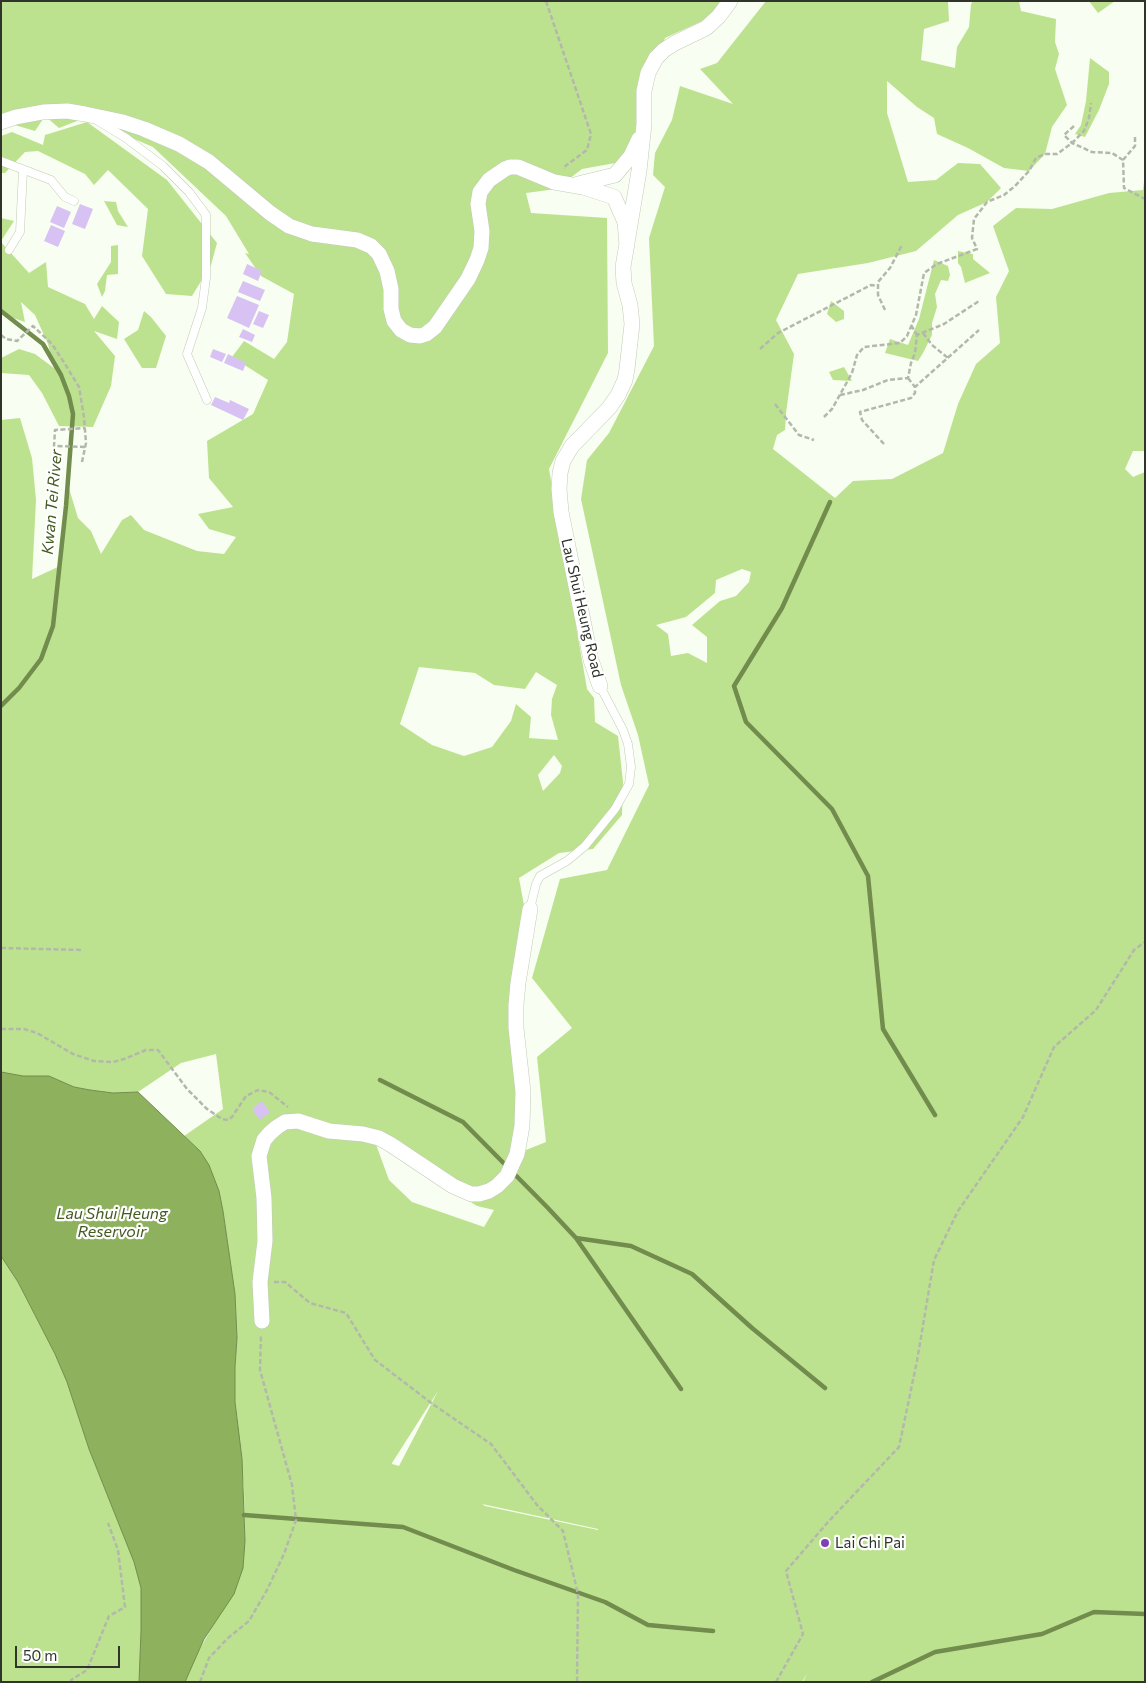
<!DOCTYPE html>
<style>
body{margin:0}
#map{position:relative;width:1146px;height:1683px;overflow:hidden;background:#f8fef1;font-family:Commissioner,sans-serif}
canvas{display:block}
.frame{position:absolute;inset:0;border:2px solid #30342b;pointer-events:none}
.scale{position:absolute;left:15px;top:1646px;width:105px;height:22px;box-sizing:border-box;border:2px solid #30342b;border-top:0;padding-left:6px;font-size:15px;line-height:18px;white-space:nowrap;color:#30342b;-webkit-text-stroke:4px #fff;paint-order:stroke}
</style>
<div id="map">
<canvas width="1146" height="1683"></canvas>
<div class="frame"></div>
<div class="scale">50 m</div>
</div>
<script>
const c = document.querySelector('canvas').getContext('2d');
c.lineJoin = 'round';
function paint(path, color) { c.fillStyle = color; c.fill(path, 'evenodd'); }
const shape = rows => new Path2D(rows.map(r => 'M' + r).join(''));
function stroke(path, color, width, dash) { c.strokeStyle = color; c.lineWidth = width; c.lineCap = dash ? 'butt' : 'round'; c.setLineDash(dash || []); c.stroke(path); }
function label(font, color, halo, rows, align = 'center') {
  c.font = font + ' Commissioner,sans-serif'; c.lineWidth = 4.5; c.setLineDash([]); c.textBaseline = 'middle'; c.strokeStyle = halo; c.fillStyle = color; for (const [text, x, y, turn = 0] of rows) {
    c.save(); c.translate(x, y); c.rotate((+turn || 0) * Math.PI / 180); c.textAlign = isNaN(turn) ? turn : align; if (halo) c.strokeText(text, 0, 0); c.fillText(text, 0, 0); c.restore();
  }
}
paint(shape([
 [1,1,731,1,722,12,665,38,642,99,639,127,621,162,582,169,556,189,526,193,531,213,607,218,608,353,549,469,587,689,594,698,595,722,618,736,623,782,622,815,593,849,559,853,519,878,531,944,518,1007,525,1153,526,1150,546,1142,537,1057,572,1028,532,978,560,879,607,870,649,785,638,735,621,685,581,499,587,460,609,433,654,346,649,238,665,187,653,175,655,153,672,120,680,86,733,104,700,69,717,63,766,1,948,1,949,21,924,29,921,60,955,68,957,47,969,27,971,4,973,1,1019,1,1021,11,1056,19,1055,42,1059,54,1055,69,1067,105,1052,127,1045,154,1029,171,1004,168,968,148,937,134,934,118,917,107,887,81,887,113,908,182,936,180,958,163,980,164,1001,188,987,202,958,215,916,251,868,263,798,274,776,320,794,354,786,413,785,430,777,435,773,449,835,498,853,481,892,479,943,453,958,404,976,364,1000,343,996,297,1009,271,993,226,1016,208,1052,209,1109,193,1143,190,1145,174,1145,451,1133,451,1125,469,1133,477,1145,472,1145,1682,803,1682,807,1674,802,1682,185,1682,197,1654,216,1620,245,1541,244,1489,235,1402,235,1367,237,1338,235,1294,223,1211,200,1151,184,1136,223,1109,216,1054,181,1063,138,1092,113,1093,90,1090,74,1087,49,1076,23,1076,1,1072,1,420,20,418,32,458,36,500,32,579,60,566,68,485,78,518,91,531,101,554,122,520,131,515,144,530,197,551,224,554,236,537,209,529,198,514,233,507,209,478,207,441,253,414,268,380,232,357,244,341,274,359,287,342,294,294,261,276,245,253,249,254,226,216,153,147,85,118,59,128,45,116,35,131,8,123,1,127],
 [742,569,751,572,749,582,736,596,720,601,692,625,707,637,707,663,688,653,671,656,668,634,656,625,686,617,715,593,716,580],
 [419,667,475,673,494,685,525,689,536,672,557,685,552,699,551,715,558,740,529,738,531,717,516,704,511,721,492,747,464,756,432,745,400,724],
 [554,755,562,766,560,773,543,791,538,775],
 [370,1128,400,1141,453,1191,477,1206,494,1210,484,1227,412,1202,389,1180],
 [438,1391,399,1466,392,1464,392,1463],
 [482,1504,598,1529,598,1530,485,1506],
 [1089,1,1115,1,1098,13],
 [1090,58,1109,72,1109,84,1099,110,1085,137,1075,134,1081,125,1086,101],
 [87,122,167,180,217,243,211,265,192,296,166,294,142,256,148,209,108,170,94,185,85,174,38,151,25,152,5,173,1,173,1,136,12,132,43,145,45,135],
 [104,201,116,202,118,211,128,227,117,225],
 [1,218,14,221,1,241],
 [1,242,29,273,46,262,48,287,85,304,94,319,102,306,119,322,117,339,94,331,115,356,111,386,93,427,59,426,42,393,29,375,1,373,1,358,19,349,35,354,54,368,48,344,35,315,21,302,25,322,13,318,1,310],
 [118,245,118,274,107,275,105,291,102,297,97,284,111,262,111,246],
 [958,251,973,254,973,259,990,273,965,283,961,267,958,263],
 [934,260,948,266,950,275,948,281,941,280,935,294,937,307,932,323,932,335,923,353,918,361,885,353,890,339,908,345,919,319],
 [831,301,844,311,844,319,836,322,827,314],
 [144,311,151,317,166,336,156,368,142,368,124,339,138,330],
 [844,367,852,381,833,380,829,372],
 [1,1256,18,1282,55,1354,67,1382,89,1449,134,1562,141,1588,141,1631,139,1682,1,1682]
]), '#bde28f');
const water = shape([
 [1,1072,23,1076,49,1076,74,1087,90,1090,113,1093,138,1092,200,1151,209,1165,219,1191,223,1211,235,1294,237,1338,235,1367,235,1402,242,1459,245,1541,243,1568,234,1594,204,1639,185,1682,139,1682,141,1631,141,1588,134,1562,89,1449,67,1382,55,1354,18,1282,1,1256,1,1072]
]);
paint(water, '#8db15c');
stroke(water, '#718c4d', 1);
stroke(shape([
 [1,311,43,344,61,375,69,396,73,414,66,506,53,626,41,659,19,688,1,706],
 [830,502,782,608,734,686,746,722,832,809,868,876,883,1029,935,1115],
 [380,1080,463,1122,547,1207,576,1238,631,1246,692,1274,752,1328,825,1388],
 [576,1238,681,1389],
 [244,1515,403,1527,514,1570,605,1602,648,1625,713,1631],
 [872,1682,935,1652,1042,1634,1094,1612,1145,1614]
]), '#718c4d', 4.5);
paint(shape([
 [80,204,93,209,85,229,72,224],
 [57,206,71,212,64,228,50,222],
 [51,225,65,231,58,247,44,241],
 [247,264,262,271,258,281,243,274],
 [243,281,265,290,260,301,238,292],
 [237,296,259,305,249,328,227,318],
 [259,311,269,315,263,328,253,324],
 [243,329,255,335,252,342,239,337],
 [213,349,226,354,222,362,210,357],
 [228,354,246,363,243,371,224,363],
 [215,397,229,403,230,400,249,409,243,420,211,405],
 [262,1101,270,1112,260,1120,252,1109]
]), '#d8c2f3');
const lane = shape([
 [98,121,126,138,163,166,189,192,206,215,206,278,202,308,187,354,207,400],
 [1,161,51,180,65,197,74,201],
 [9,250,20,232,23,170],
 [530,909,536,884,540,876,567,861,585,846,615,809,629,784,631,767,628,744,623,730,600,686]
]);
const street = shape([
 [1,122,16,117,43,112,67,111,85,114,123,122,144,129,179,144,209,162,270,213,289,226,312,234,357,240,371,246,379,254,387,271,391,289,391,309,394,321,401,330,410,335,420,336,426,334,435,327,468,279,477,260,481,248,482,231,478,204,480,192,489,180,505,169,510,167,518,167,554,182,583,187,614,197,625,222,627,245],
 [578,184,615,175,631,156,639,139],
 [600,686,591,660,561,512,559,489,560,473,563,461,572,446,609,408,618,395,625,380,627,369,632,324,630,305,624,283,623,267,639,171,644,124,644,91,648,73,656,58,664,50,675,43,706,28,719,16,730,1],
 [262,1321,260,1282,265,1241,264,1198,259,1156,264,1140,270,1133,277,1127,285,1122,298,1121,329,1131,363,1134,379,1138,390,1144,453,1186,471,1194,479,1194,489,1191,497,1186,507,1176,517,1154,522,1126,523,1092,516,1028,516,1005,518,983,530,909]
]);
stroke(lane, '#c1cbb5', 9);
stroke(street, '#c1cbb5', 16);
stroke(shape([
 [546,1,591,134,587,150,564,167,565,169],
 [1074,126,1064,135,1072,143,1092,152,1112,153,1123,160],
 [1135,137,1135,146,1123,160,1124,188,1145,199],
 [885,310,878,295,878,282,890,268,902,245],
 [911,325,917,335],
 [923,333,932,345,948,358],
 [1,335,6,339,17,341,33,326,52,344,65,364,79,387,84,417,86,443,82,462],
 [760,349,778,333,871,285,878,286],
 [908,378,915,387],
 [840,395,863,390,888,380,908,378,911,363,915,353,917,335,944,324,979,301],
 [775,404,799,435,814,440],
 [824,417,832,409,852,373,857,355,864,347,900,343,907,336,916,315,924,273,937,264,977,249,972,238,974,219,987,202,1004,195,1015,186,1029,171,1036,158,1045,154,1057,154,1072,143,1084,131,1089,118,1091,103],
 [884,444,862,420,860,412,911,398,915,393,915,387,979,330],
 [85,447,54,446,55,430,85,428],
 [1,948,83,950],
 [1,1029,24,1029,37,1033,73,1054,94,1061,113,1062,124,1059,146,1050,158,1050,187,1089,207,1109,222,1119,228,1120,232,1117,246,1096,258,1090,269,1092,288,1107],
 [274,1282,285,1282,310,1303,346,1313,375,1360,434,1405,491,1444,537,1505,563,1531,578,1594,577,1682],
 [72,1682,71,1680,87,1670,109,1616,125,1607,118,1550,108,1523],
 [200,1682,209,1658,228,1638,249,1621,267,1590,284,1554,296,1520,292,1485,260,1370,261,1335],
 [776,1682,803,1634,786,1571,828,1522,899,1447,917,1361,934,1260,958,1211,1023,1117,1054,1047,1096,1010,1134,950,1145,942]
]), '#b3b8ac', 2.5, [5, 2.5]);
stroke(lane, '#fff', 8);
stroke(street, '#fff', 15);
for (const [x, y, r, color] of [
 [825,1543,5,"#7e40b5"]
]) { const dot = new Path2D(); dot.arc(x, y, r, 0, 2 * Math.PI); c.fillStyle = color; c.fill(dot); stroke(dot, '#fff', 2); }
label('15px', '#30342b', '#fff', [
 ["Lau Shui Heung Road",582,608,77]
]);
label('15px', '#30342b', '#fff', [
 ["Lai Chi Pai",835,1543]
], 'left');
label('italic 16px', '#435b20', '#fff', [
 ["Kwan Tei River",52,502,-85],
 ["Lau Shui Heung",112,1214],
 ["Reservoir",112,1232]
]);
</script>
